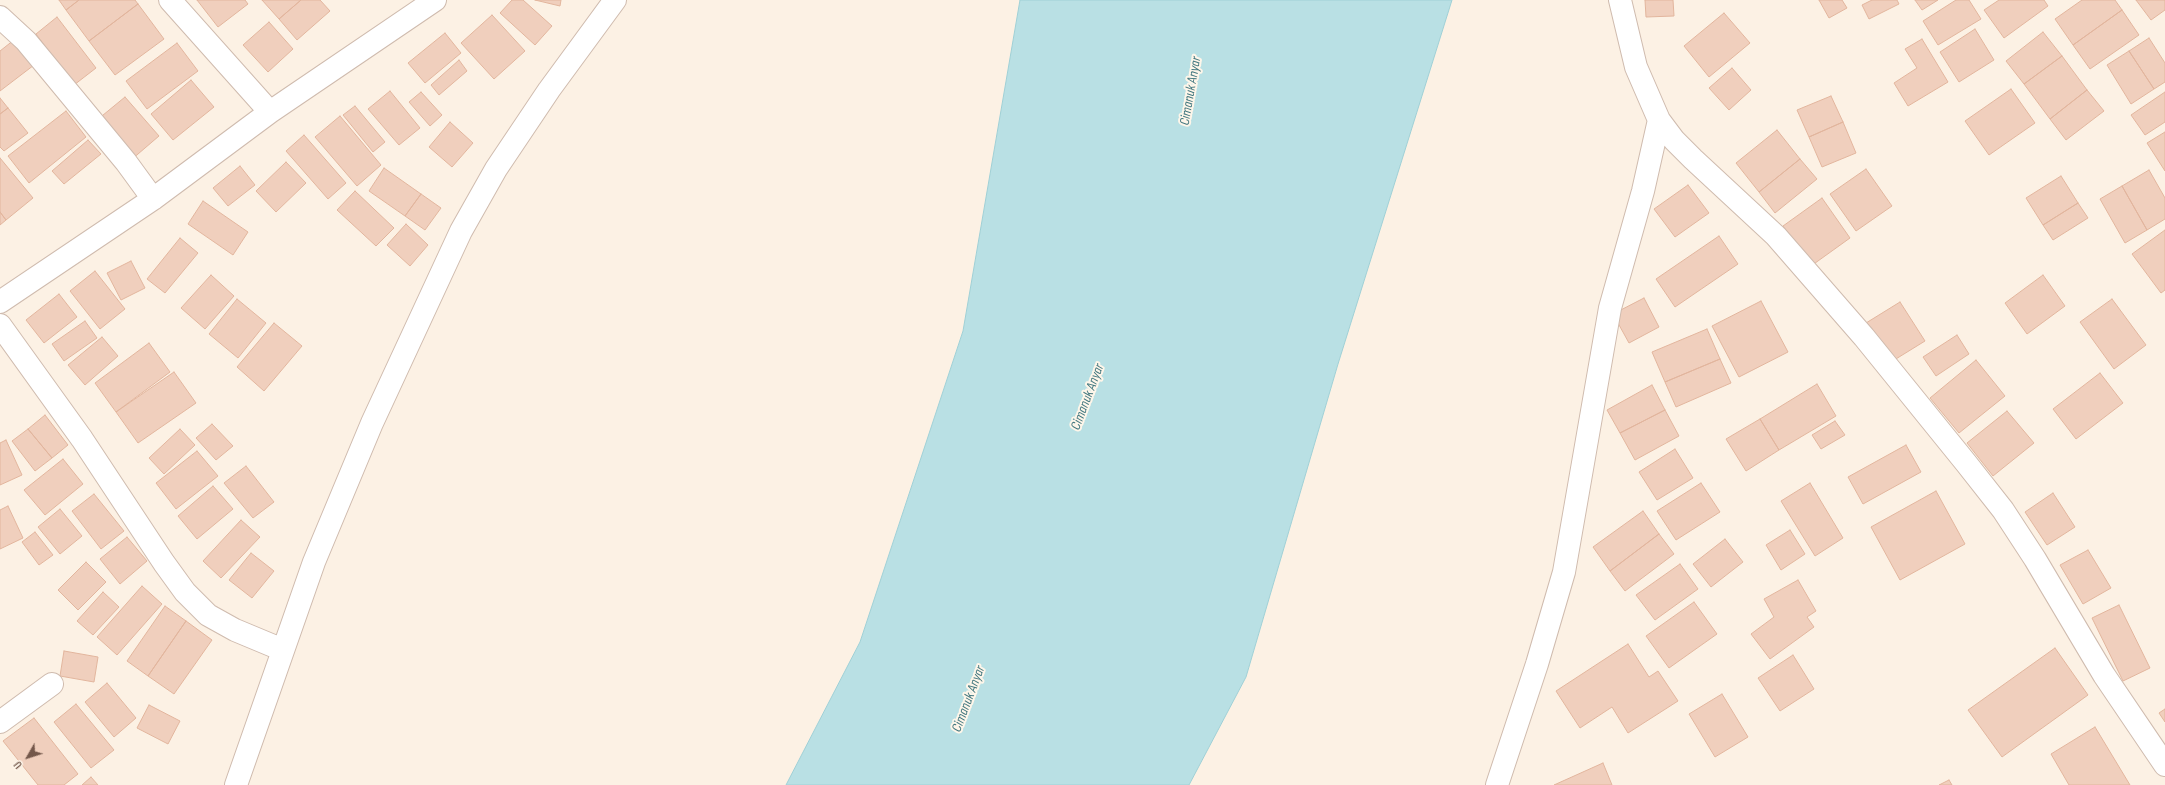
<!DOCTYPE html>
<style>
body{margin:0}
#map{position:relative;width:2165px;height:785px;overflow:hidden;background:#fcf1e4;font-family:"Sofia Sans Condensed",sans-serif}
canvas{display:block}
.north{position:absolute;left:8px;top:737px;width:40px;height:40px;-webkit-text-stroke:3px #fef6ea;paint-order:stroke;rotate:231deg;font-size:11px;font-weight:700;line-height:16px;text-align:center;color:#73574a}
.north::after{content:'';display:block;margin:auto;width:14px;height:18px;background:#73574a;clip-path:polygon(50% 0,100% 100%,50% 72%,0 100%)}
</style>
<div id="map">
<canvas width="2165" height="785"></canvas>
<div class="north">U</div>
</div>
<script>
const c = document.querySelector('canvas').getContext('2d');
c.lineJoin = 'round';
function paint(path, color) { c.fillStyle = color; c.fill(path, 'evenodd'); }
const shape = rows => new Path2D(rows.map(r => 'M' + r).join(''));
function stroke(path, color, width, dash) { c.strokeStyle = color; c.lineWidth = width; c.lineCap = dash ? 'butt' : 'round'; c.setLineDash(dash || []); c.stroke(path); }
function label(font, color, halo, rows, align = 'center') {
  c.font = font + ' "Sofia Sans Condensed",sans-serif'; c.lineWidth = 4; c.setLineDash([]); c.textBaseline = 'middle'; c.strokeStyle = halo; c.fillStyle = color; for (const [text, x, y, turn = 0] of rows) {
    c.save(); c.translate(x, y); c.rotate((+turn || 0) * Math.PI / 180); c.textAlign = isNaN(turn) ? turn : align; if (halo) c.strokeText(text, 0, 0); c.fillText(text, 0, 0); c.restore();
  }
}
const water = shape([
 [1020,0,1452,0,1338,364,1246,677,1189,785,786,785,860,642,963,331,1020,0]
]);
paint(water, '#b9e0e4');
stroke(water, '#a0d0d6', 1);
const building = shape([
 [59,0,79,0,66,10,59,0],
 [79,0,135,0,138,4,89,41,66,10,79,0],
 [197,0,245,0,248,4,218,27,197,0],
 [262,0,301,0,279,19,262,0],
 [301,0,320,0,330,11,297,40,279,19,301,0],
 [512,0,523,0,552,26,535,45,500,13,512,0],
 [535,0,561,0,560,6,535,0],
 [1645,0,1673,0,1674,16,1646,17,1645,0],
 [1819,0,1842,0,1847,8,1829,18,1819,0],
 [1872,0,1897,0,1899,4,1869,19,1862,5,1872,0],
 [1915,0,1938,0,1922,10,1915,0],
 [1956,0,1969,0,1981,19,1938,45,1923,21,1956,0],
 [1999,0,2044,0,2048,6,2004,38,1984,10,1999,0],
 [2082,0,2115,0,2122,10,2073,45,2055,19,2082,0],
 [2136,0,2165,0,2165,10,2151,20,2136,0],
 [138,4,164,39,115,75,89,41,138,4],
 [2122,10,2139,35,2090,69,2073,45,2122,10],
 [1724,13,1750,43,1709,77,1684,46,1724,13],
 [492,15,525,51,494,79,461,43,492,15],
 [57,17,96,68,74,85,36,34,57,17],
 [269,22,293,49,268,72,243,45,269,22],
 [1975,29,1994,60,1959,82,1940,52,1975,29],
 [2043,32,2062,56,2024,84,2006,61,2043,32],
 [445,33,461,53,425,83,408,63,445,33],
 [19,36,38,62,0,91,0,51,19,36],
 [2149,38,2165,63,2165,82,2154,89,2129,51,2149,38],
 [1922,39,1948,82,1908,106,1894,83,1917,68,1905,49,1922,39],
 [177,43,198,71,147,109,126,81,177,43],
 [2129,51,2154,89,2131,104,2107,65,2129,51],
 [2062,56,2087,90,2050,119,2024,84,2062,56],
 [459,60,467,71,439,95,431,85,459,60],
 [1732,68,1751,90,1729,110,1709,88,1732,68],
 [191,80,214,107,173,140,151,114,191,80],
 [2011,89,2035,123,1989,155,1965,121,2011,89],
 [2087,90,2104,111,2066,140,2050,119,2087,90],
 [390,91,420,128,399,145,368,109,390,91],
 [421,92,442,115,430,126,409,102,421,92],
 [2165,92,2165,122,2145,135,2131,115,2165,92],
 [1831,96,1843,122,1809,137,1797,110,1831,96],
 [125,97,159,136,131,160,97,120,125,97],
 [0,98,8,108,0,114,0,98],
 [355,106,385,142,373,152,343,115,355,106],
 [8,108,28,133,4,151,0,147,0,114,8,108],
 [66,111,86,137,29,183,8,156,66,111],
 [340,116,381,165,357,186,315,137,340,116],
 [450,122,473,143,452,167,429,147,450,122],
 [1843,122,1856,153,1822,167,1809,137,1843,122],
 [1777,130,1800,159,1759,192,1736,163,1777,130],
 [2165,132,2165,171,2147,143,2165,132],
 [304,135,346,183,328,199,286,151,304,135],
 [88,140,101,154,64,184,52,171,88,140],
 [0,158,33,198,6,220,0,212,0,158],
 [1800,159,1817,179,1775,213,1759,192,1800,159],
 [286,162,306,183,276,212,256,191,286,162],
 [240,166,255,185,228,206,213,188,240,166],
 [384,168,421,194,405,216,369,191,384,168],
 [1866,169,1892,206,1856,231,1830,194,1866,169],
 [2149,170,2165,198,2165,219,2147,230,2122,186,2149,170],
 [2061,176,2078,203,2043,225,2026,198,2061,176],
 [1688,185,1709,213,1675,237,1654,209,1688,185],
 [2122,186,2147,230,2125,243,2100,199,2122,186],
 [355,191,394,228,376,246,337,210,355,191],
 [421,194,441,208,425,230,405,216,421,194],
 [1822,198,1850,238,1811,266,1783,226,1822,198],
 [203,201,248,232,233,255,188,224,203,201],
 [2078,203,2088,218,2053,240,2043,225,2078,203],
 [0,212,6,220,0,225,0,212],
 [406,224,428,245,410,266,387,245,406,224],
 [2165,230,2165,290,2161,293,2132,254,2165,230],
 [1719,236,1738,264,1675,307,1656,279,1719,236],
 [180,238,198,253,165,293,147,279,180,238],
 [131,261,145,288,121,300,107,273,131,261],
 [95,271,125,309,100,329,70,291,95,271],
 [211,275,234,296,205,329,181,308,211,275],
 [2043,275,2065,306,2027,334,2005,303,2043,275],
 [59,294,77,317,44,343,26,320,59,294],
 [1644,298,1659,327,1629,343,1613,314,1644,298],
 [237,299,266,323,238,358,209,334,237,299],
 [2112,299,2146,345,2114,369,2080,322,2112,299],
 [1761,301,1788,352,1739,377,1712,326,1761,301],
 [1900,302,1925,341,1891,362,1866,323,1900,302],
 [85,321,97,338,64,361,52,344,85,321],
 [274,323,302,346,264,391,237,367,274,323],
 [1707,329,1720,359,1665,382,1652,352,1707,329],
 [1957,335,1969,354,1936,376,1923,357,1957,335],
 [102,337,118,356,85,385,68,365,102,337],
 [149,343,170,372,116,412,95,383,149,343],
 [1720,359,1731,383,1676,407,1665,382,1720,359],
 [1976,360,2005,396,1959,433,1930,398,1976,360],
 [174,372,196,403,138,443,116,412,174,372],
 [2100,373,2123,403,2076,439,2053,409,2100,373],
 [1817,384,1836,416,1779,450,1760,419,1817,384],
 [1652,385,1665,410,1620,433,1607,410,1652,385],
 [1665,410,1679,436,1635,460,1620,433,1665,410],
 [2007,411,2034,443,1993,476,1967,443,2007,411],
 [45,415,68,445,52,458,28,429,45,415],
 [1760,419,1779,450,1746,471,1726,439,1760,419],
 [1835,421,1845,435,1821,449,1812,435,1835,421],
 [212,424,233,446,216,460,196,438,212,424],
 [28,429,52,458,35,471,12,441,28,429],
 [180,429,195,445,164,474,149,458,180,429],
 [6,440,22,475,0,485,0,443,6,440],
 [1906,445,1921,472,1863,504,1848,477,1906,445],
 [1675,449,1693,478,1657,500,1639,472,1675,449],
 [197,451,218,476,176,509,156,483,197,451],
 [63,459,83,484,45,515,24,490,63,459],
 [246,466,274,502,253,518,224,483,246,466],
 [1701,483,1720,512,1676,540,1657,511,1701,483],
 [1810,483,1843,538,1815,556,1781,501,1810,483],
 [213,486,233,509,197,539,178,516,213,486],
 [1936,491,1965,544,1900,580,1871,527,1936,491],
 [2053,493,2075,527,2047,545,2025,512,2053,493],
 [94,494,124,531,101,549,72,511,94,494],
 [8,506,23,538,0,549,0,510,8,506],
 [60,509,82,536,60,554,38,527,60,509],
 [1643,511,1659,534,1610,571,1593,547,1643,511],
 [241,520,260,537,221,578,203,561,241,520],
 [1790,530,1805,554,1781,570,1766,545,1790,530],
 [35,532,53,555,39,565,22,542,35,532],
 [1659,534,1674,554,1625,591,1610,571,1659,534],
 [127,537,147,561,120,584,100,559,127,537],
 [1725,539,1743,562,1711,587,1693,564,1725,539],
 [2088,550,2111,588,2083,604,2060,565,2088,550],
 [251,553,274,571,252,598,229,580,251,553],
 [86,562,106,582,78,610,58,590,86,562],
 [1680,564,1698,589,1655,620,1636,595,1680,564],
 [1798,580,1816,611,1807,617,1814,627,1770,659,1751,634,1774,617,1764,599,1798,580],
 [142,586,162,604,117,655,97,637,142,586],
 [103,592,119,607,93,635,77,621,103,592],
 [1694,602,1717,634,1669,668,1646,636,1694,602],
 [2119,605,2150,668,2123,681,2092,618,2119,605],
 [165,606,186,621,148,676,127,661,165,606],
 [186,621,212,640,174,694,148,676,186,621],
 [1628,644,1649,677,1658,671,1678,701,1628,733,1612,707,1580,728,1556,691,1628,644],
 [2055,648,2088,695,2002,757,1968,710,2055,648],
 [64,651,98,657,94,682,60,676,64,651],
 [1793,655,1814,689,1780,711,1758,678,1793,655],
 [107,683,136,718,114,737,85,702,107,683],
 [1722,694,1748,737,1715,757,1689,714,1722,694],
 [76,704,114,750,91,768,54,722,76,704],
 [149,705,180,721,168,744,137,728,149,705],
 [2165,709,2165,722,2159,713,2165,709],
 [34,718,78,774,64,785,38,785,3,741,34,718],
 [2095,727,2130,785,2069,785,2051,754,2095,727],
 [1603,763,1612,785,1554,785,1603,763],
 [91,777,98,785,82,785,91,777],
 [1949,780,1952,785,1939,785,1949,780]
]);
paint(building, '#f0cfbd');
stroke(building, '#e2b59d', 1);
const minor = shape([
 [170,0,270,112],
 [1620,0,1636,67,1659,120,1674,140,1693,159,1776,236,1864,337,1966,463,2003,510,2035,559,2104,675,2165,765],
 [0,17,26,41,126,162,153,199],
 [0,302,153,199,270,112,435,0],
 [0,325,82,439,164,563,185,592,208,615,235,630,283,650],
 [0,722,52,684],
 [236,785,314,562,372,423,461,231,496,169,549,90,615,0],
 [1497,785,1537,664,1564,572,1610,308,1643,191,1659,120]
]);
stroke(minor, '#cfbbae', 24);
stroke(minor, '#fff', 22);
label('italic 14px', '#42777f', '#fef6ea', [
 ["Cimanuk Anyar",1191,91,-80],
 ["Cimanuk Anyar",1088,397,-69],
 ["Cimanuk Anyar",969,699,-69]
]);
</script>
